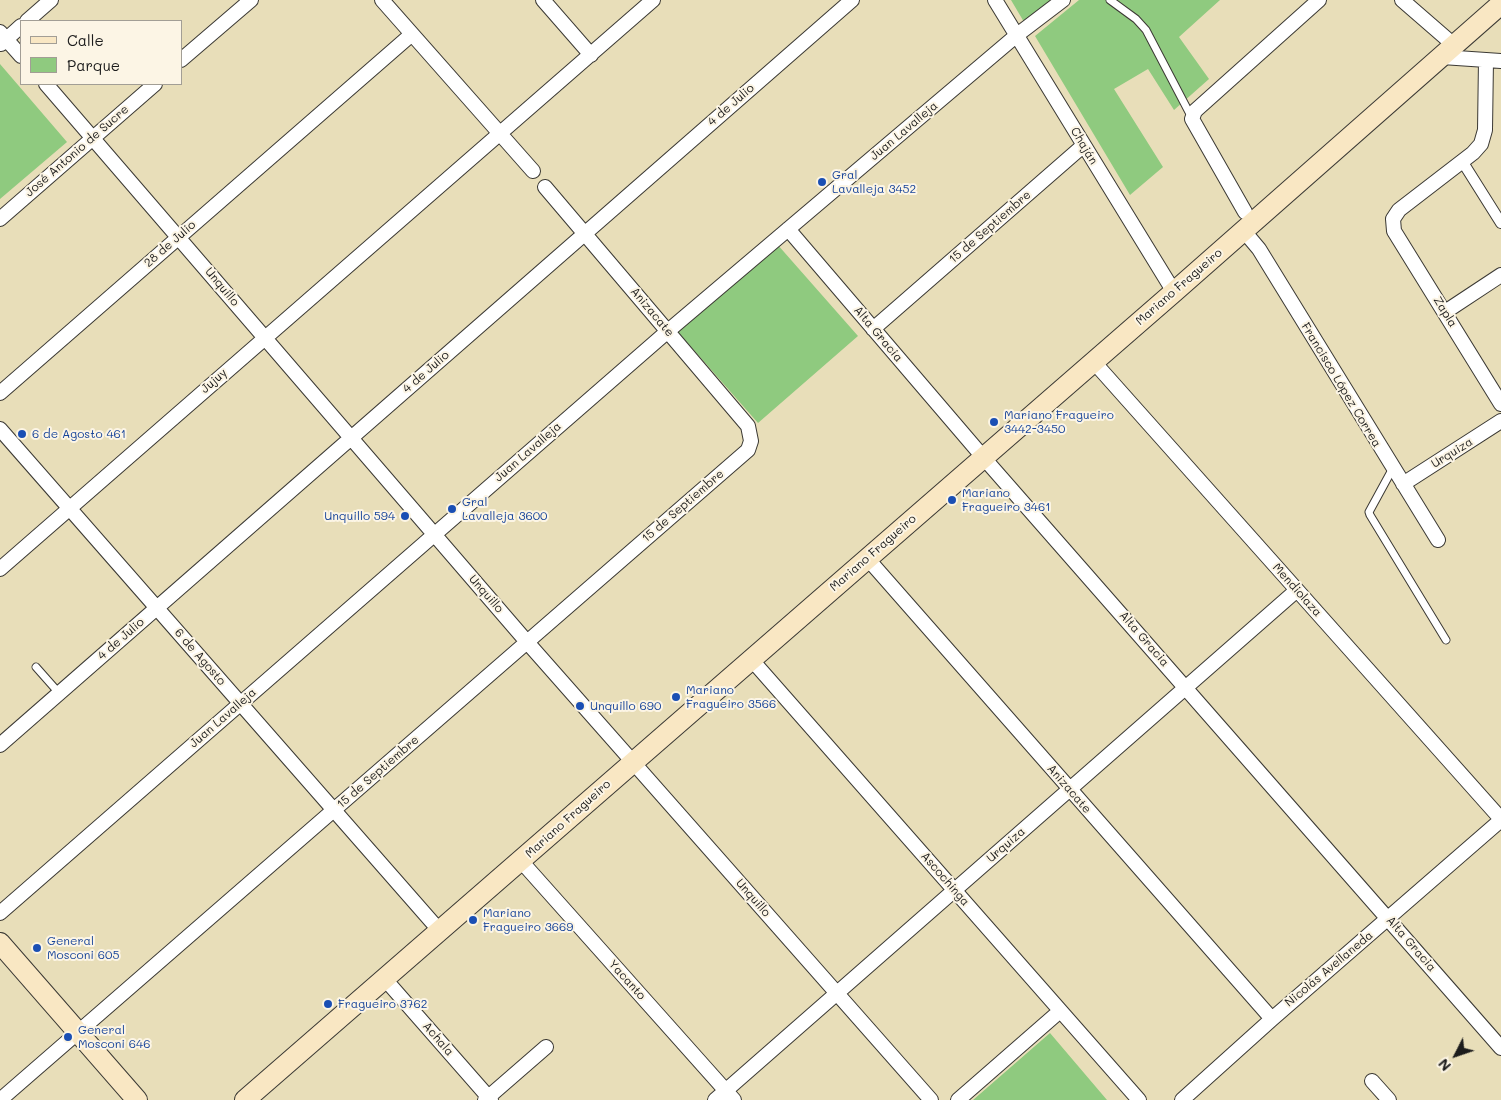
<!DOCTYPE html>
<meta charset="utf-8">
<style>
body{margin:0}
#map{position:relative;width:1501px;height:1100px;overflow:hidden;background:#e8deb9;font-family:Mali,sans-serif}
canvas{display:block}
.legend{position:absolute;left:20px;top:20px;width:162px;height:65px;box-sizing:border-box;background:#fcf5e5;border:1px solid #a29e95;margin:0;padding:6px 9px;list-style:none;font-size:15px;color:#1c1c1c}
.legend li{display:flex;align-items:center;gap:10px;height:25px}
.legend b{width:25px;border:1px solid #a29e95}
.north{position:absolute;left:1431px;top:1030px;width:50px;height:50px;-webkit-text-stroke:4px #fcf5e5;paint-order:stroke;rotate:229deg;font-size:14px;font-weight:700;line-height:20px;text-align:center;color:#1c1c1c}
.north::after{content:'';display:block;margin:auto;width:18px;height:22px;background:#1c1c1c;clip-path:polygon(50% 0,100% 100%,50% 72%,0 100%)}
</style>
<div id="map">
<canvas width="1501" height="1100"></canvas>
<ul class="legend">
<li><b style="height:6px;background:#f9e7c3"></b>Calle</li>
<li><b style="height:14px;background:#8fca7f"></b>Parque</li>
</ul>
<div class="north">N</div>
</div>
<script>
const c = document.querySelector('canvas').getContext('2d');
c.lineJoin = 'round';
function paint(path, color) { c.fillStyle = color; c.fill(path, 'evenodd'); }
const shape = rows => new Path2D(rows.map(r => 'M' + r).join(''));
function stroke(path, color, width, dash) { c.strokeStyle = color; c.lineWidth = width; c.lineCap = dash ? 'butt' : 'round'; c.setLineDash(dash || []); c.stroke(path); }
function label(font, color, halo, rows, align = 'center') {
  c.font = font + ' Mali,sans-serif'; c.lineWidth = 4; c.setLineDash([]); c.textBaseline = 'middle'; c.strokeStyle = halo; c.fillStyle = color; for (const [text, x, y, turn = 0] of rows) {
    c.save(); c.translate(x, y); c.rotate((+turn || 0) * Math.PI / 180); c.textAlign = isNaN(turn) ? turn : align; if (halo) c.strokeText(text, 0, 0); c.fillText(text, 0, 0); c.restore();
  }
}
paint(shape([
 [1011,0,1052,0,1024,22],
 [1079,0,1220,0,1179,37,1209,79,1174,110,1148,69,1114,89,1163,167,1130,195,1035,36],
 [0,64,67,142,0,199],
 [777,244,858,336,758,423,677,331],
 [1050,1033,1107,1100,973,1100]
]), '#8fca7f');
const service = shape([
 [1110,0,1136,19,1146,30,1192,118],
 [1393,468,1369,512,1370,515,1446,640],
 [36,667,59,693]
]);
const pedestrian = shape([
 [1462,161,1501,223]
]);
const minor = shape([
 [382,0,533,171],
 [543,0,591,55],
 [995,0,1174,292],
 [1402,0,1455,46],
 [27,21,51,0],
 [0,32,21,56],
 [1,44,21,26],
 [1442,57,1501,61],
 [181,60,251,0],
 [1486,60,1485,130,1481,144,1473,153,1399,210,1393,219,1394,231,1501,404],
 [46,84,527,642,931,1100],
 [1245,212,1192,119,1195,111,1319,0],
 [0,219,155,84],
 [788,229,983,457,1501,1048],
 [1243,230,1259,249,1438,540],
 [1445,312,1501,275],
 [873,329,1084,145],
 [1093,361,1501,819],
 [0,393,412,34],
 [0,429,439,930],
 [1403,484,1501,421],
 [867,558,1272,1019],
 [0,569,653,0],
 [751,659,1139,1100],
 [0,745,852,0],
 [521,861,734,1100],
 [0,913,668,331,1017,35,1063,0],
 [384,978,491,1100],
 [1372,1081,1389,1100],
 [0,1100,748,450,751,441,748,426,545,187],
 [485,1100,546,1047],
 [715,1100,1297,590],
 [958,1100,1060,1011],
 [1182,1100,1272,1019,1501,820]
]);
const secondary = shape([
 [0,943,137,1100],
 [245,1100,1174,292,1501,4]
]);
stroke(service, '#3b3934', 9);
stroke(pedestrian, '#3b3934', 12);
stroke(minor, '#3b3934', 16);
stroke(secondary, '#3b3934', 22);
stroke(service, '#fff', 7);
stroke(pedestrian, '#fff', 10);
stroke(minor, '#fff', 14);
stroke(secondary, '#f9e7c3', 20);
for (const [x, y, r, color] of [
 [822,182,5,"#1a4fb4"],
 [994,422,5,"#1a4fb4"],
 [22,434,5,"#1a4fb4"],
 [952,500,5,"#1a4fb4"],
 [452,509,5,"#1a4fb4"],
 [405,516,5,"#1a4fb4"],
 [676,697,5,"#1a4fb4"],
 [580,706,5,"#1a4fb4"],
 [473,920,5,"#1a4fb4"],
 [37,948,5,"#1a4fb4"],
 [328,1004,5,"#1a4fb4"],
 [68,1037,5,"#1a4fb4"]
]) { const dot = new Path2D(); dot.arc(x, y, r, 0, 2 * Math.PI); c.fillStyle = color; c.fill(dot); stroke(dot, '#fcf5e5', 2); }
label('12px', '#1c1c1c', '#fcf5e5', [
 ["4 de Julio",731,105,-41],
 ["Juan Lavalleja",904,131,-40],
 ["Chaján",1084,146,59],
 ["José Antonio de Sucre",77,151,-41],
 ["15 de Septiembre",990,227,-41],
 ["28 de Julio",170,244,-41],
 ["Unquillo",222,287,50],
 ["Mariano Fragueiro",1179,287,-41],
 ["Anizacate",652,312,50],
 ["Zapla",1445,312,58],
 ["Alta Gracia",878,334,50],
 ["4 de Julio",426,372,-41],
 ["Jujuy",214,381,-41],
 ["Francisco López Correa",1341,385,59],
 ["Juan Lavalleja",528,452,-41],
 ["Urquiza",1452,453,-32],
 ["15 de Septiembre",683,506,-41],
 ["Mariano Fragueiro",873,553,-41],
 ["Mendiolaza",1297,590,48],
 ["Unquillo",486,594,49],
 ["4 de Julio",121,639,-41],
 ["Alta Gracia",1144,639,49],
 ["6 de Agosto",200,657,49],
 ["Juan Lavalleja",223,718,-41],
 ["15 de Septiembre",378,772,-41],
 ["Anizacate",1069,789,49],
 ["Mariano Fragueiro",568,819,-42],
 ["Urquiza",1006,845,-41],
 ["Ascochinga",945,879,49],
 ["Unquillo",753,898,49],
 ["Alta Gracia",1411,944,49],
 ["Nicolás Avellaneda",1329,969,-40],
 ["Yacanto",627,980,48],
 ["Achala",438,1039,49]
]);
label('12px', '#164399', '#fcf5e5', [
 ["Gral",832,175],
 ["Lavalleja 3452",832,189],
 ["Mariano Fragueiro",1004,415],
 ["3442-3450",1004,429],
 ["6 de Agosto 461",32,434],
 ["Mariano",962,493],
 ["Fragueiro 3461",962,507],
 ["Gral",462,502],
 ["Lavalleja 3600",462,516],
 ["Unquillo 594",395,516,"right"],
 ["Mariano",686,690],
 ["Fragueiro 3566",686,704],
 ["Unquillo 690",590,706],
 ["Mariano",483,913],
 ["Fragueiro 3669",483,927],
 ["General",47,941],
 ["Mosconi 605",47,955],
 ["Fragueiro 3762",338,1004],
 ["General",78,1030],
 ["Mosconi 646",78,1044]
], 'left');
</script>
